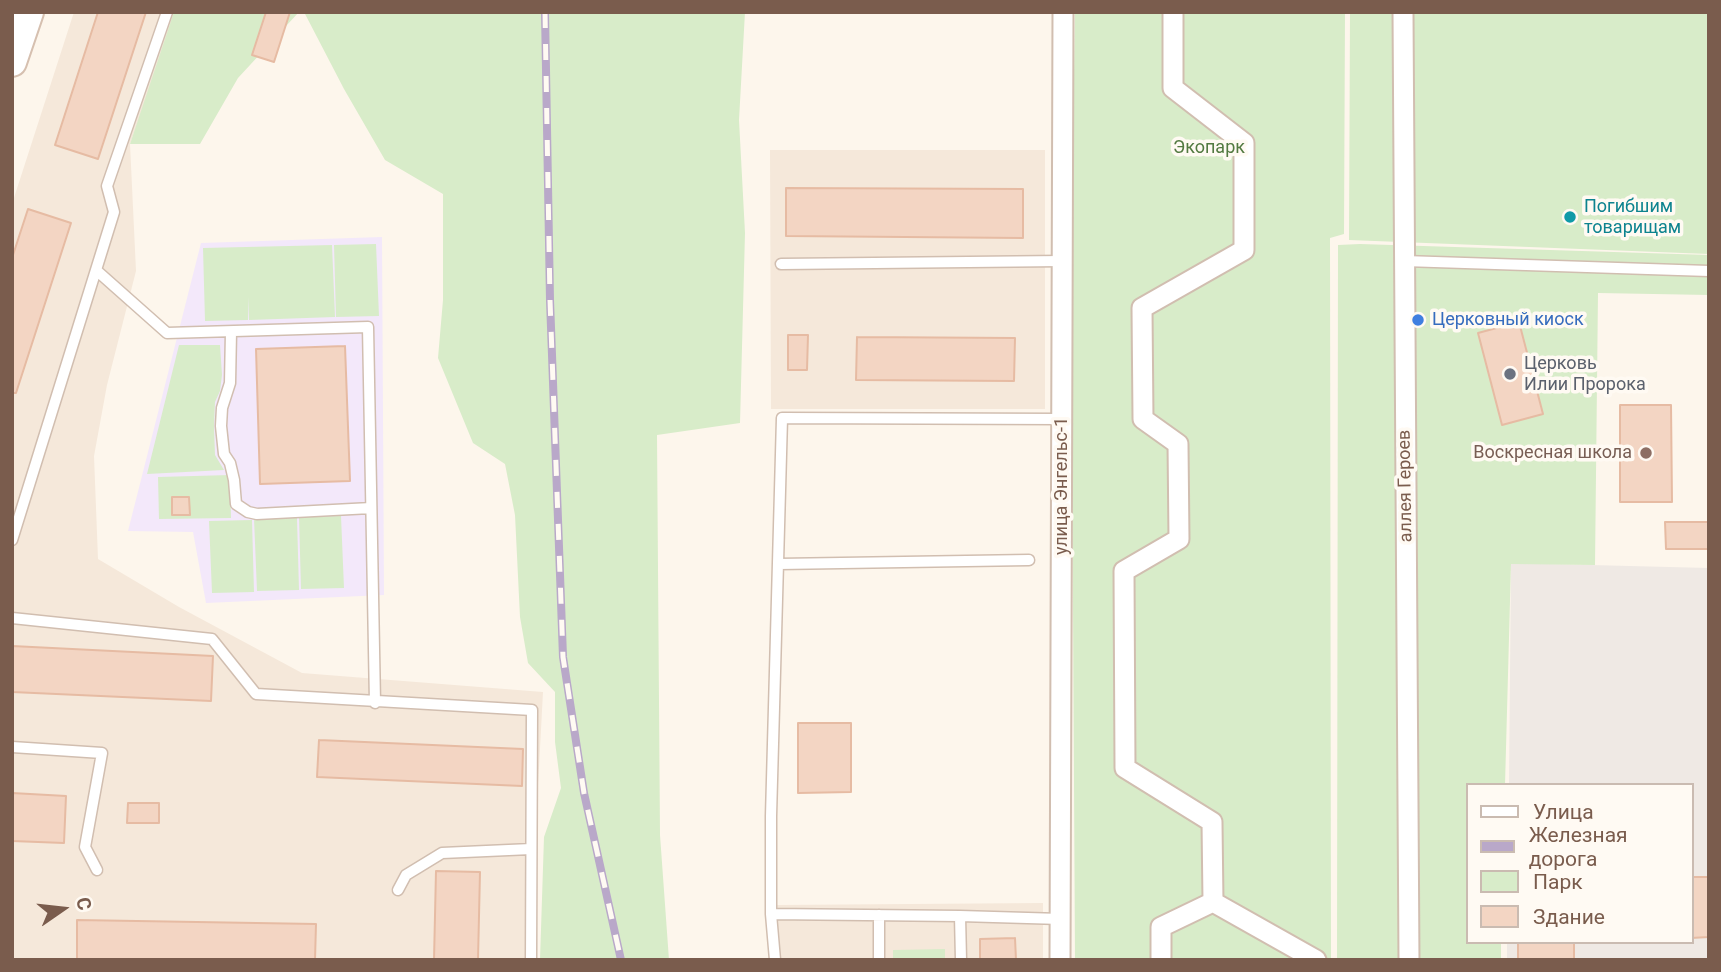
<!DOCTYPE html>
<meta charset="utf-8">
<style>
body{margin:0}
#map{position:relative;width:1721px;height:972px;overflow:hidden;background:#fdf6ec;font-family:Roboto,sans-serif}
canvas{display:block}
.frame{position:absolute;inset:0;border:14px solid #7a5c4d;pointer-events:none}
.legend{position:absolute;left:1466px;top:783px;width:228px;height:161px;box-sizing:border-box;background:#fffaf3;border:2px solid #cabbb1;margin:0;padding:9px 12px;list-style:none;font-size:21px;color:#7a5c4d}
.legend li{display:flex;align-items:center;gap:14px;height:35px}
.legend b{width:35px;border:2px solid #cabbb1}
.north{position:absolute;left:28px;top:874px;width:70px;height:70px;-webkit-text-stroke:5px #fffaf3;paint-order:stroke;rotate:76deg;font-size:19px;font-weight:700;line-height:28px;text-align:center;color:#7a5c4d}
.north::after{content:'';display:block;margin:auto;width:24px;height:32px;background:#7a5c4d;clip-path:polygon(50% 0,100% 100%,50% 72%,0 100%)}
</style>
<div id="map">
<canvas width="1721" height="972"></canvas>
<div class="frame"></div>
<ul class="legend">
<li><b style="height:9px;background:#fff"></b>Улица</li>
<li><b style="height:9px;background:#b9a8c9"></b>Железная дорога</li>
<li><b style="height:19px;background:#d8ecc9"></b>Парк</li>
<li><b style="height:19px;background:#f3d5c3"></b>Здание</li>
</ul>
<div class="north">С</div>
</div>
<script>
const c = document.querySelector('canvas').getContext('2d');
c.lineJoin = 'round';
function paint(path, color) { c.fillStyle = color; c.fill(path, 'evenodd'); }
const shape = rows => new Path2D(rows.map(r => 'M' + r).join(''));
function stroke(path, color, width, dash) { c.strokeStyle = color; c.lineWidth = width; c.lineCap = dash ? 'butt' : 'round'; c.setLineDash(dash || []); c.stroke(path); }
function label(font, color, halo, rows, align = 'center') {
  c.font = font + ' Roboto,sans-serif'; c.lineWidth = 7; c.setLineDash([]); c.textBaseline = 'middle'; c.strokeStyle = halo; c.fillStyle = color; for (const [text, x, y, turn = 0] of rows) {
    c.save(); c.translate(x, y); c.rotate((+turn || 0) * Math.PI / 180); c.textAlign = isNaN(turn) ? turn : align; if (halo) c.strokeText(text, 0, 0); c.fillText(text, 0, 0); c.restore();
  }
}
paint(shape([
 [74,12,178,12,130,144,136,271,107,385,94,456,98,559,179,607,302,673,543,692,537,805,535,960,12,960,12,204],
 [770,150,1045,150,1045,409,771,409],
 [1043,903,1043,960,778,960,777,905]
]), '#f5e8da');
paint(shape([
 [1511,563,1709,568,1709,960,1507,960,1507,942,1691,942,1691,785,1509,785]
]), '#efe9e4');
paint(shape([
 [382,237,384,595,206,603,193,532,128,531,201,243]
]), '#f3e8fa');
paint(shape([
 [174,12,299,12,238,78,200,144,130,144],
 [304,12,745,12,739,120,745,233,740,423,657,435,660,835,669,960,540,960,544,837,561,788,555,742,555,692,528,663,520,617,515,515,505,464,473,443,438,358,443,300,443,194,385,160,344,89],
 [1075,12,1345,12,1344,234,1330,238,1331,960,1075,960,1071,252],
 [1350,12,1709,12,1709,254,1349,240],
 [376,244,379,316,336,317,334,245],
 [1360,244,1709,255,1709,295,1598,293,1595,565,1511,564,1505,785,1467,785,1467,942,1501,942,1501,960,1337,960,1338,245],
 [332,245,335,317,249,320,248,297,248,320,205,321,203,248],
 [179,345,220,345,222,375,220,391,215,402,214,427,215,455,224,470,147,474],
 [230,475,231,518,159,519,158,477],
 [341,516,344,588,301,589,299,517],
 [297,518,299,590,257,591,254,519],
 [252,520,254,592,212,593,209,521],
 [945,949,945,960,893,960,893,950]
]), '#d8ecc9');
const building = shape([
 [98,12,146,12,98,159,55,145,98,12],
 [266,12,290,12,274,62,252,55,266,12],
 [786,188,1023,189,1023,238,786,236,786,188],
 [28,209,71,223,16,393,12,393,12,258,28,209],
 [1519,322,1543,414,1502,425,1478,333,1519,322],
 [788,335,808,335,807,370,788,370,788,335],
 [857,337,1015,338,1014,381,856,380,857,337],
 [345,346,350,481,260,484,256,349,345,346],
 [1620,405,1671,405,1672,502,1620,502,1620,405],
 [172,497,189,497,190,515,172,515,172,497],
 [1665,522,1709,522,1709,549,1666,549,1665,522],
 [12,646,213,656,211,701,12,692,12,646],
 [798,723,851,723,851,792,798,793,798,723],
 [319,740,523,749,522,786,317,777,319,740],
 [12,793,66,796,64,843,12,841,12,793],
 [128,803,159,803,159,823,127,823,128,803],
 [436,871,480,872,478,960,434,960,436,871],
 [1691,877,1709,877,1709,937,1691,938,1691,877],
 [77,920,316,924,315,960,77,960,77,920],
 [1015,938,1016,960,980,960,980,939,1015,938],
 [1518,942,1574,942,1574,960,1518,960,1518,942]
]);
paint(building, '#f3d5c3');
stroke(building, '#e6bba3', 2);
const lane = shape([
 [1404,261,1709,271],
 [781,264,1062,261],
 [96,270,167,333,368,327,375,703],
 [231,332,230,383,222,408,221,426,224,454,230,463,234,480,236,504,248,512,257,514,371,508],
 [12,540,114,212,107,186,167,12],
 [779,564,1029,560],
 [12,618,212,639,256,694,532,710,531,960],
 [12,747,102,753,85,847,97,870],
 [398,890,406,875,442,853,531,849],
 [771,914,960,916],
 [879,915,879,960],
 [775,960,771,914,771,816,782,418,1062,419],
 [961,960,960,916,1061,919]
]);
const street = shape([
 [1173,12,1173,88,1244,143,1244,250,1142,308,1143,419,1178,444,1179,539,1124,571,1125,768,1212,822,1213,902],
 [1403,12,1409,960],
 [1213,902,1316,960],
 [1060,960,1063,12],
 [1161,960,1161,927,1213,902]
]);
const secondary = shape([
 [12,62,29,12]
]);
stroke(lane, '#d1beb0', 13);
stroke(street, '#d1beb0', 23);
stroke(secondary, '#d6c0b0', 32);
stroke(lane, '#fff', 10);
stroke(street, '#fff', 19);
stroke(secondary, '#fff', 28);
const rail = shape([
 [545,12,550,300,563,657,584,793,621,960]
]);
stroke(rail, '#b9a8c9', 8);
stroke(rail, '#fffaf3', 5, [16]);
for (const [x, y, r, color] of [
 [1570,217,7,"#0f9aa8"],
 [1418,320,7,"#3f7fe0"],
 [1510,374,7,"#6b7280"],
 [1646,453,7,"#8d6e63"]
]) { const dot = new Path2D(); dot.arc(x, y, r, 0, 2 * Math.PI); c.fillStyle = color; c.fill(dot); stroke(dot, '#fffaf3', 2.5); }
label('18px', '#537a41', '#fffaf3', [
 ["Экопарк",1209,148]
]);
label('18px', '#0d838f', '#fffaf3', [
 ["Погибшим",1584,207],
 ["товарищам",1584,228]
], 'left');
label('18px', '#366cbe', '#fffaf3', [
 ["Церковный киоск",1432,320]
], 'left');
label('18px', '#5b616d', '#fffaf3', [
 ["Церковь",1524,364],
 ["Илии Пророка",1524,385]
], 'left');
label('18px', '#785e54', '#fffaf3', [
 ["Воскресная школа",1632,453]
], 'right');
label('18px', '#7a5c4d', '#fffaf3', [
 ["улица Энгельс-1",1062,486,-90],
 ["аллея Героев",1406,486,-91]
]);
</script>
